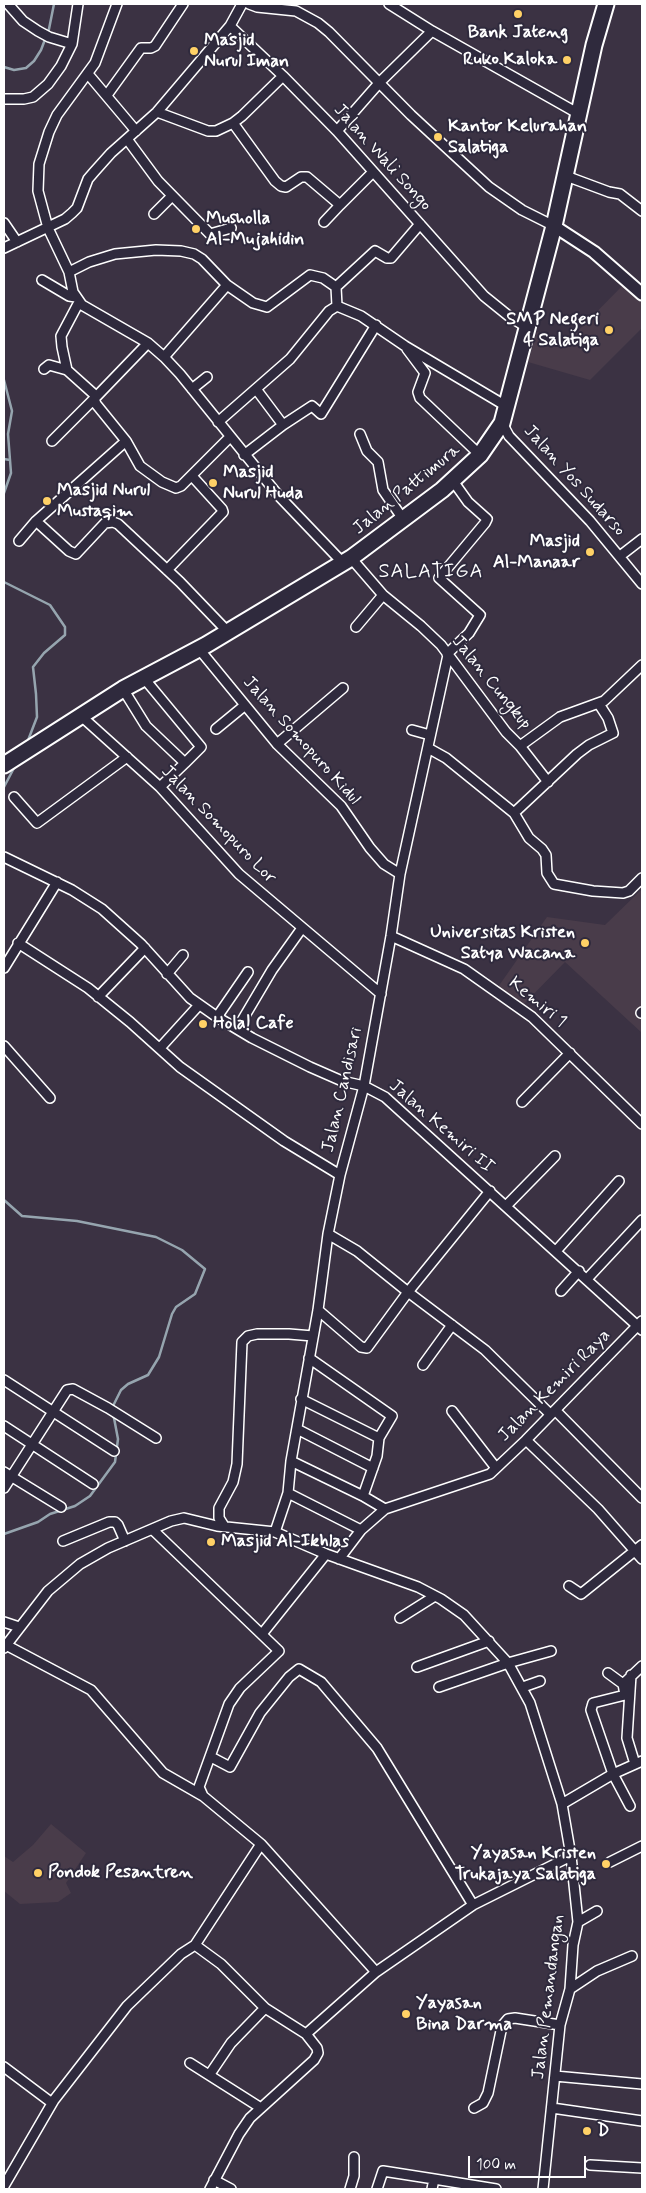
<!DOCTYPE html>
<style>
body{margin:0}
#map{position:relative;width:646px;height:2193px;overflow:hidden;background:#3b3243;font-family:Mynerve,sans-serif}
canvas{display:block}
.frame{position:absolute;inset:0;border:5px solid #fff;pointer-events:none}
.scale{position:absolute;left:468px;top:2156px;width:118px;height:22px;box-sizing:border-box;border:2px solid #fff;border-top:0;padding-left:6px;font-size:15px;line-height:18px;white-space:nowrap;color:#fff;-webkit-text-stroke:4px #2f2a3d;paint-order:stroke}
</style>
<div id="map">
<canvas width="646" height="2193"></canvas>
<div class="frame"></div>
<div class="scale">100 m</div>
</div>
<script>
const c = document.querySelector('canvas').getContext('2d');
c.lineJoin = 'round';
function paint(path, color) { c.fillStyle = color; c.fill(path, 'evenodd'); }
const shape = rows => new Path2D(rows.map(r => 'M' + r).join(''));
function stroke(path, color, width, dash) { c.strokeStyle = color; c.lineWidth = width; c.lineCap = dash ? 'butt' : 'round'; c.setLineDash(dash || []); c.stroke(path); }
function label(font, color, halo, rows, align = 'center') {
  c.font = font + ' Mynerve,sans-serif'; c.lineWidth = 4; c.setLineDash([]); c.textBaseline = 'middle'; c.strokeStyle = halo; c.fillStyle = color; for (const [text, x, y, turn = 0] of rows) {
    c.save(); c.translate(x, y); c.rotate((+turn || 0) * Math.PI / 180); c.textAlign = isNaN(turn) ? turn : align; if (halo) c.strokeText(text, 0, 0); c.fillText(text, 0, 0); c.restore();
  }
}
paint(shape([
 [626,282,642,297,642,328,590,380,528,362,537,332,568,341],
 [642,889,642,1033,565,962,523,1005,498,987,547,917,605,925],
 [51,1824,86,1853,66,1883,71,1893,58,1902,20,1904,4,1891,4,1856,13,1862,33,1845]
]), '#493c4a');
stroke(shape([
 [4,67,14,70,26,68,34,61,41,50,49,29,54,4],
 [4,380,12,411,8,434,11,473,4,493],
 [4,459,10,460],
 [4,582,50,605,65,627,65,635,44,653,33,667,36,694,37,717,27,743],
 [4,787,15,766],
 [4,1200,22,1216,77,1221,156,1237,182,1250,205,1269,195,1294,176,1307,172,1314,159,1357,148,1375,128,1384,121,1390,112,1408],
 [4,1534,38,1522,50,1514,75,1506,90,1496,115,1462,118,1439,114,1418,111,1413]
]), '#96a5af', 2.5);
const minor = shape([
 [8,4,23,21,38,31,49,37,72,44],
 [117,4,95,63,57,115,49,132,39,164,38,191,48,228,69,272,73,292,82,305,148,343,164,357,180,374,278,495,343,563],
 [242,4,230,26,283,76,337,131,484,296,510,317,528,328],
 [249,4,257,7,296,11,318,23,329,32,411,115,489,187,522,210,554,226],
 [389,4,432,31],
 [88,74,136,131],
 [107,95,141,48,151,48,155,46,183,4],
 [4,99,24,99,33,97,48,84,61,66,72,44,78,4],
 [157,112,208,131,216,131,233,123,242,116,283,76],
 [233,123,275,181,281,186,286,187,301,177,307,177,340,205,373,172],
 [337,131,380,82,432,31,579,114],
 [127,139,158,181,210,234,231,228],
 [566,176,609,192,620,194,642,211],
 [154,214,172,196],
 [324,222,340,205],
 [4,223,17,242],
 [4,248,65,219,72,213,77,208,88,179,94,172,111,153,157,112,230,26],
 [69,272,89,262,115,254,156,250,181,251,194,254,202,259,227,285],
 [42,280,69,296,76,297],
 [336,287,337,306],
 [79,302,61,336,62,347,67,370,96,396],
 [148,343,94,399,96,404,126,441,140,466,162,482,176,488,181,486,230,437],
 [407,349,425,373,418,392,420,398,480,455],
 [164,357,227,285,253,303,267,307,310,275,323,278,336,287,375,251,387,258,391,258,420,224],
 [44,369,49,365,67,370],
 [192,389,207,377],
 [256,389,283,425,312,406,321,414,376,325],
 [218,422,290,359,329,311,337,306,361,316,405,346,506,406],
 [502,423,509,436,590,521,642,584],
 [360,434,367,451,378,462,383,490,403,519],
 [52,441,94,399],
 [126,441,36,521,69,551,76,554,105,523,113,522,118,524,180,582,228,632],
 [244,455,283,425],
 [19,541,36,521],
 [620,556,642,539],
 [351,558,383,595,421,626,441,645,506,732,520,746,560,717,604,701,642,665],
 [167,570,223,512,222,509,192,476],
 [356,627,383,595],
 [199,649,277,744,341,806,370,848,384,864,400,874],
 [447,654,469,633,480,615,439,578,485,523,487,519,468,502,453,481],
 [123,689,146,726,185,763,201,747,143,677],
 [80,715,160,787,239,874,381,994],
 [216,729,244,706],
 [412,730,430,735],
 [277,744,343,688],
 [520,746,548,782],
 [428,748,446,758,514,813,577,754,589,745,613,733,608,718,599,704],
 [160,787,185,763],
 [14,797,37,823,127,757],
 [514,813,529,838,542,849,546,855,547,873,554,884,593,891,623,893,629,891,642,878],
 [4,857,72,890,102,909,141,944,190,998,217,1017,252,1038,310,1067,342,1081,364,1086,385,1097,642,1330],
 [391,936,464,969,532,1017,642,1124],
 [18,943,88,988,130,1022,180,1067,284,1141,340,1175],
 [4,968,57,882],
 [167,974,183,955],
 [98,997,145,948],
 [641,1013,642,1012],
 [217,1017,248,972],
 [237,1029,272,970,302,928],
 [4,1046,50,1098],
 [160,1048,199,1005],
 [522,1102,570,1053],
 [506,1206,555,1156],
 [328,1234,357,1251,408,1292,485,1350,550,1414],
 [556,1251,619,1181],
 [587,1279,642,1220],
 [561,1291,579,1271],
 [318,1310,361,1347,367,1348,408,1292,490,1191],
 [309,1358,392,1416,379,1438,377,1456,363,1496,385,1509],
 [423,1365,452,1325],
 [4,1380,114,1451],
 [301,1399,379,1438],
 [555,1410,642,1498],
 [452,1411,496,1468],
 [4,1426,93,1484],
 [297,1429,373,1468],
 [526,1440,598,1509,642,1559],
 [291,1461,363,1496],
 [4,1472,61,1507],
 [4,1488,67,1390,73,1389,108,1408,156,1438],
 [288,1493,361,1530],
 [224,1526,219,1518,219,1508,233,1482,237,1464,242,1342,248,1336,257,1334,289,1334,313,1336],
 [153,1530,279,1651,240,1688,229,1704,199,1787,203,1796,261,1844,376,1972],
 [275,1532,288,1493,291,1461,318,1310,328,1234,340,1175,364,1086,391,936,400,874,448,655],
 [63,1541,109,1522,115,1522,118,1525,125,1541],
 [339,1559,361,1530,385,1509,490,1474,526,1440,642,1321],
 [569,1586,581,1594,642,1545],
 [400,1618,435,1596],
 [4,1622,19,1627],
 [262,1634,326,1554],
 [6,1645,91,1690,163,1773,203,1796],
 [4,1648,48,1591,80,1564,108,1548,171,1521,184,1518,217,1526,275,1532,326,1554,418,1587,441,1599,464,1615,508,1663,530,1703,562,1804,571,1856,578,1922,573,1945,570,1989,560,2025,543,2189],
 [417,1667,489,1641],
 [608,1673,623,1684],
 [631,1675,627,1738,635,1764],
 [439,1687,508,1663,551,1651],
 [523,1687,540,1681],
 [211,1757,230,1767,260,1713,289,1677,299,1669,321,1682,377,1748,473,1905],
 [562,1804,613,1774,642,1761],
 [630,1806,613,1774,591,1710,593,1703,625,1695,623,1684,642,1666],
 [610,1862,642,1846],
 [578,1922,597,1911],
 [195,1945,261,1844],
 [570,1989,597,1971,632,1956],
 [306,2034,376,1972,473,1905,571,1856],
 [190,2063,261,2108],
 [4,2067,52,2103],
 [210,2074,231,2043,265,2008],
 [555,2076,642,2084],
 [474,2108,483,2103,488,2093,502,2026,508,2019,515,2018,560,2025],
 [552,2108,642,2121],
 [590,2165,642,2168],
 [214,2180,231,2189],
 [4,2186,54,2100,127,2006,181,1954,195,1945,221,1964,265,2008,306,2034,317,2048,318,2053,314,2060,250,2118,239,2134,210,2189],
 [350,2189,354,2176,354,2157],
 [377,2189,383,2171,434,2179],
 [432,2189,434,2179,496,2189]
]);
const tertiary = shape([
 [554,226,594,252,642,294]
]);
const primary = shape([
 [4,765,123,689,206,645,351,558,442,490,480,455,502,423,554,226,594,45,606,4]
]);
stroke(minor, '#fff', 12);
stroke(tertiary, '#fff', 15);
stroke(primary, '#fff', 19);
stroke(minor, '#2f2a3d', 9);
stroke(tertiary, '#2f2a3d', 11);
stroke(primary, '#2f2a3d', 15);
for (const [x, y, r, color] of [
 [518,14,5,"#ffd166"],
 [194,51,5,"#ffd166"],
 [567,60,5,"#ffd166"],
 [438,137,5,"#ffd166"],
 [196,229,5,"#ffd166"],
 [609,330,5,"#ffd166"],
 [213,483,5,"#ffd166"],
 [47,501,5,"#ffd166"],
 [590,552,5,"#ffd166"],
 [585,943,5,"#ffd166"],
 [203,1024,5,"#ffd166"],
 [211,1542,5,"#ffd166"],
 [606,1864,5,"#ffd166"],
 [38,1873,5,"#ffd166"],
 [406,2014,5,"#ffd166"],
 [587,2131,5,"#ffd166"]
]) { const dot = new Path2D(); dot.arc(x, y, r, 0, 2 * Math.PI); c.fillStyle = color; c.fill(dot); stroke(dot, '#2f2a3d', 2); }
label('bold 18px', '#fff', '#2f2a3d', [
 ["Bank Jateng",518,33,"center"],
 ["Masjid",204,41],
 ["Nurul Iman",204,62],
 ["Ruko Kaloka",557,60,"right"],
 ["Kantor Kelurahan",448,127],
 ["Salatiga",448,148],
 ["Musholla",206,219],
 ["Al-Mujahidin",206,240],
 ["SMP Negeri",599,320,"right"],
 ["4 Salatiga",599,341,"right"],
 ["Masjid",223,473],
 ["Nurul Huda",223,494],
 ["Masjid Nurul",57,491],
 ["Mustaqim",57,512],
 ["Masjid",580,542,"right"],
 ["Al-Manaar",580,563,"right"],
 ["Universitas Kristen",575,933,"right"],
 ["Satya Wacana",575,954,"right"],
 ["Hola! Cafe",213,1024],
 ["Masjid Al-Ikhlas",221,1542],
 ["Yayasan Kristen",596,1854,"right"],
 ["Trukajaya Salatiga",596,1875,"right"],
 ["Pondok Pesantren",48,1873],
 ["Yayasan",416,2004],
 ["Bina Darma",416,2025],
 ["D",597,2131]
], 'left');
label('18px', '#fff', '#2f2a3d', [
 ["Jalan Wali Songo",382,158,48],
 ["Jalan Yos Sudarso",574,481,48],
 ["Jalan Pattimura",407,490,-39],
 ["Jalan Cungkup",491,683,51],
 ["Jalan Somopuro Kidul",301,741,48],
 ["Jalan Somopuro Lor",218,825,46],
 ["Kemiri 1",537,1003,39],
 ["Jalan Candisari",343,1090,-77],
 ["Jalan Kemiri II",441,1127,41],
 ["Jalan Kemiri Raya",555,1386,-45],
 ["Jalan Pemandangan",549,1997,-83]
]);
c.letterSpacing = '1px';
label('20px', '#fff', '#2f2a3d', [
 ["SALATIGA",431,573]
]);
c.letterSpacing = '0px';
</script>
